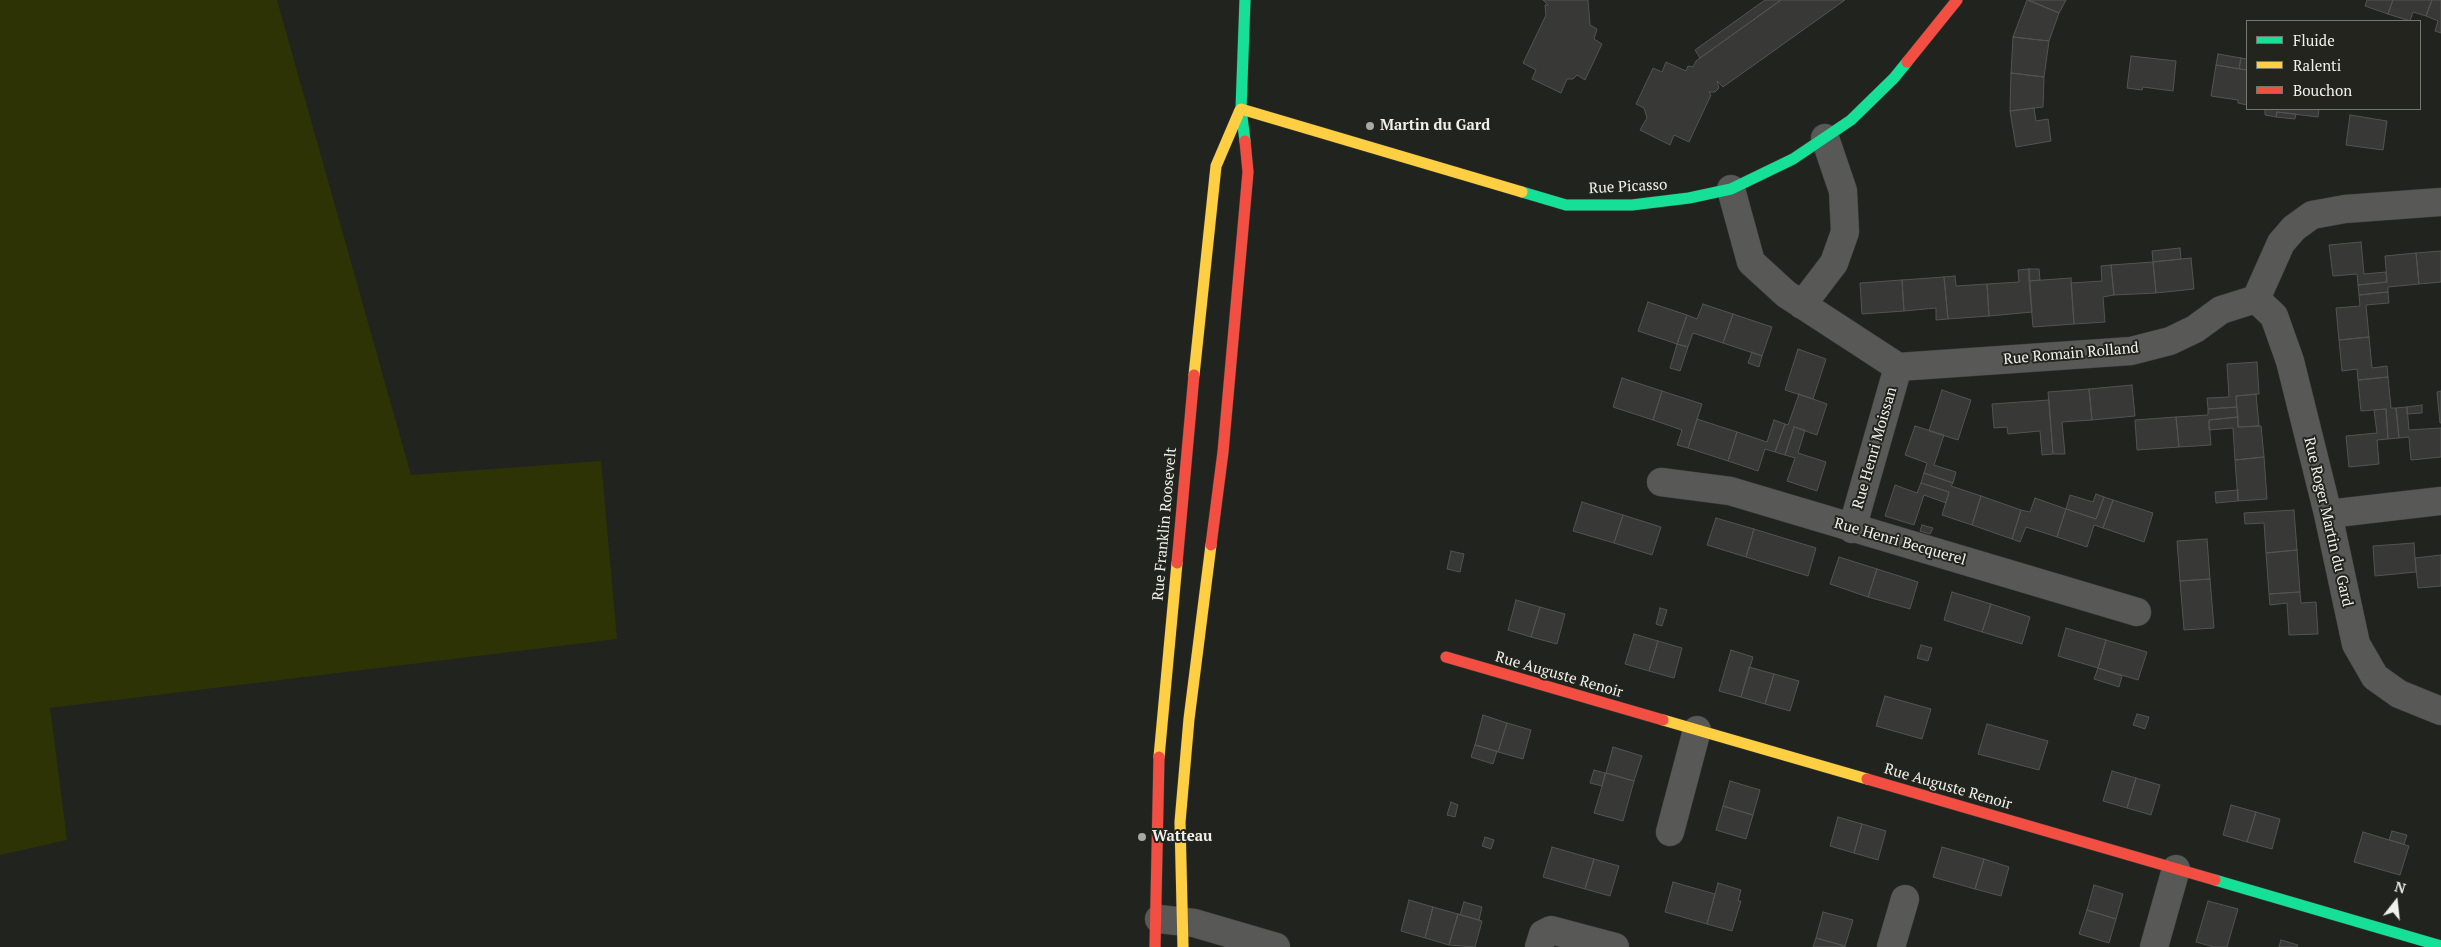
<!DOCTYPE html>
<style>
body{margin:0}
#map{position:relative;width:2441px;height:947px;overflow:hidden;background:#21231e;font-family:"PT Serif",serif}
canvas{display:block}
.legend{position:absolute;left:2246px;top:20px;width:175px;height:90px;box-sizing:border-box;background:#22241d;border:1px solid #747670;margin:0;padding:6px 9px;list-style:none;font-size:15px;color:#f0f1ec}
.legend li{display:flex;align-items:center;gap:10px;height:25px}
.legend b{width:25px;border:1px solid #747670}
.north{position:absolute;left:2371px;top:877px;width:50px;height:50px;-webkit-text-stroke:4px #22241d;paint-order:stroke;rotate:16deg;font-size:14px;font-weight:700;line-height:20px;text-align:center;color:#f0f1ec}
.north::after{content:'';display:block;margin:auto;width:18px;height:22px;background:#f0f1ec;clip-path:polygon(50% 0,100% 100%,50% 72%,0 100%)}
</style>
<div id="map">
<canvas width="2441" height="947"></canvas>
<ul class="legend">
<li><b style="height:6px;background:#16e098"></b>Fluide</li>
<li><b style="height:6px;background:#ffcf43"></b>Ralenti</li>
<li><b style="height:6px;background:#f24e42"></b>Bouchon</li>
</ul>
<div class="north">N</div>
</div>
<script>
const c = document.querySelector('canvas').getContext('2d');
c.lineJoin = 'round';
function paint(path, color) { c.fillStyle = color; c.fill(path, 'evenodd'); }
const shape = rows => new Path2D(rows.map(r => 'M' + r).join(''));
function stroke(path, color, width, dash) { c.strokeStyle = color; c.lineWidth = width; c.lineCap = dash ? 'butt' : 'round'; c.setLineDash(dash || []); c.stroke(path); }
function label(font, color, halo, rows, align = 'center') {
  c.font = font + ' "PT Serif",serif'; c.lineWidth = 4; c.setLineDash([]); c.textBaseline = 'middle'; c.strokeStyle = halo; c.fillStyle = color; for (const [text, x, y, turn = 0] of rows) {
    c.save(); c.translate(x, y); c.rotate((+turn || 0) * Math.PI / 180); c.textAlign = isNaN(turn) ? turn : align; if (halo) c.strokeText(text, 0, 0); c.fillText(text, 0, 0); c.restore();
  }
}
paint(shape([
 [0,0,277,0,411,475,601,461,617,639,50,708,67,840,0,855]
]), '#2e3306');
const building = shape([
 [1543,0,1588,0,1590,25,1597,29,1594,39,1602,44,1585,80,1577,75,1573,79,1567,79,1561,93,1532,79,1536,70,1523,63,1546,15,1545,5,1548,5,1543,0],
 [1765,0,1781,0,1700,58,1695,50,1765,0],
 [1781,0,1845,0,1723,87,1717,81,1719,88,1715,92,1709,92,1711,95,1689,142,1674,135,1670,145,1640,130,1647,118,1644,108,1636,104,1653,68,1662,72,1666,62,1686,71,1688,66,1693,67,1696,61,1781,0],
 [2027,0,2059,13,2049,41,2013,37,2027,0],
 [2029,0,2066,0,2059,13,2029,0],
 [2367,0,2393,0,2388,14,2365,6,2367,0],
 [2393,0,2432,0,2426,16,2413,12,2410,21,2388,14,2393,0],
 [2432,0,2441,0,2441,33,2435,31,2438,21,2426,16,2432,0],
 [2013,37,2049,41,2044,77,2011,73,2013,37],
 [2218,54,2241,58,2239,69,2216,65,2218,54],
 [2131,56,2176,61,2173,91,2143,87,2142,90,2127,88,2131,56],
 [2241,58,2247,59,2247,70,2239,69,2241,58],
 [2216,65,2247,70,2247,105,2238,103,2238,100,2211,96,2216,65],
 [2011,73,2044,77,2043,107,2010,111,2011,73],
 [2034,108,2036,121,2048,119,2051,141,2016,147,2010,111,2034,108],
 [2265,109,2319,109,2318,117,2277,112,2276,117,2265,115,2265,109],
 [2277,112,2296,114,2295,119,2276,117,2277,112],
 [2350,115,2387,121,2383,150,2346,145,2350,115],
 [2361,242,2364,274,2386,272,2387,282,2358,285,2357,274,2333,276,2329,245,2361,242],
 [2180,248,2181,259,2153,262,2152,251,2180,248],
 [2441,251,2441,282,2419,284,2416,253,2441,251],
 [2416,253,2419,284,2388,287,2388,292,2359,295,2358,285,2387,282,2385,256,2416,253],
 [2191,258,2194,289,2156,293,2153,262,2191,258],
 [2153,262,2156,293,2114,295,2111,265,2153,262],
 [2111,265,2114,295,2103,297,2105,322,2074,324,2071,283,2102,281,2101,266,2111,265],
 [2029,269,2032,312,1989,316,1987,284,2019,282,2018,270,2029,269],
 [2029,269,2039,269,2040,280,2029,281,2029,269],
 [1955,276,1956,286,1987,284,1989,316,1948,319,1944,277,1955,276],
 [1944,277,1948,319,1936,320,1936,308,1904,311,1902,280,1944,277],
 [2071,278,2074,324,2033,327,2029,281,2071,278],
 [1902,280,1904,311,1862,314,1860,283,1902,280],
 [2388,292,2389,303,2366,305,2369,337,2339,340,2336,308,2360,306,2359,295,2388,292],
 [1648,302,1687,315,1677,344,1638,331,1648,302],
 [1703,304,1733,314,1723,343,1693,333,1688,347,1677,344,1687,315,1697,319,1703,304],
 [1733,314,1772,327,1762,356,1723,343,1733,314],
 [2369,337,2372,368,2387,366,2388,377,2358,380,2357,369,2342,371,2339,340,2369,337],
 [1677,344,1688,347,1680,371,1670,368,1677,344],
 [1798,349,1826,359,1813,399,1785,390,1798,349],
 [1752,352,1762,356,1759,367,1748,363,1752,352],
 [2257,362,2259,394,2236,396,2237,407,2208,409,2207,398,2229,397,2227,364,2257,362],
 [2388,377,2391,408,2396,408,2399,438,2388,439,2386,409,2361,411,2358,380,2388,377],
 [1622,378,1662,391,1653,420,1613,407,1622,378],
 [2132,385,2135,416,2092,420,2089,389,2132,385],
 [2089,389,2092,420,2062,422,2065,454,2053,454,2048,392,2089,389],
 [1942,390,1971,400,1958,440,1929,431,1942,390],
 [1662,391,1702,404,1688,448,1677,445,1682,430,1653,420,1662,391],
 [2441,391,2441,423,2440,423,2437,392,2441,391],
 [1799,394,1827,404,1817,435,1794,427,1785,455,1775,452,1785,424,1788,425,1799,394],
 [2256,394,2259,426,2238,427,2236,396,2256,394],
 [2049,400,2053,454,2042,455,2040,431,2008,434,2007,427,1994,428,1992,404,2049,400],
 [2422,405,2422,413,2407,414,2407,407,2422,405],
 [2237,407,2238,417,2209,420,2211,445,2179,447,2176,417,2208,415,2208,409,2237,407],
 [2407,407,2409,430,2441,428,2441,457,2411,460,2409,437,2399,438,2396,408,2407,407],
 [2386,409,2388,439,2377,440,2379,464,2349,467,2346,436,2377,433,2374,410,2386,409],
 [2176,417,2179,447,2137,450,2135,420,2176,417],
 [2238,417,2238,427,2261,426,2264,457,2235,460,2233,428,2209,430,2209,420,2238,417],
 [1697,419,1737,432,1728,461,1688,448,1697,419],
 [1774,420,1785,424,1775,452,1765,449,1758,471,1728,461,1737,432,1767,442,1774,420],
 [1915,426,1944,435,1934,465,1956,472,1953,483,1924,473,1927,463,1905,455,1915,426],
 [1794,427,1805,430,1798,453,1826,462,1817,491,1787,481,1795,458,1785,455,1794,427],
 [2264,457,2267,499,2238,501,2235,460,2264,457],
 [1924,473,1953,483,1951,486,1981,496,1972,525,1942,515,1949,492,1921,483,1924,473],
 [1921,483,1949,492,1946,503,1924,495,1914,525,1885,516,1895,485,1917,493,1921,483],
 [2238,490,2238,501,2216,503,2215,492,2238,490],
 [2096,494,2104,497,2096,519,2066,509,2070,495,2093,502,2096,494],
 [1981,496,2021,510,2012,539,1972,525,1981,496],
 [2104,497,2113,500,2103,528,2094,525,2087,547,2057,537,2066,509,2096,519,2104,497],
 [2035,498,2066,509,2057,537,2026,527,2020,542,2012,539,2021,510,2030,512,2035,498],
 [2113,500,2153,513,2144,542,2103,528,2113,500],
 [1582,502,1623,515,1614,543,1573,531,1582,502],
 [2294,510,2297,550,2266,553,2264,523,2245,524,2244,513,2294,510],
 [1623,515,1661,527,1652,555,1614,543,1623,515],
 [1716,518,1754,529,1746,557,1707,545,1716,518],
 [1922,525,1933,528,1930,534,1920,531,1922,525],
 [1754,529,1816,548,1808,576,1746,557,1754,529],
 [2207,539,2210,579,2180,581,2177,541,2207,539],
 [2414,543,2416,572,2375,576,2373,546,2414,543],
 [2297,550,2300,592,2269,594,2266,553,2297,550],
 [1451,551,1464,554,1460,572,1447,569,1451,551],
 [2441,555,2441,586,2418,588,2415,558,2441,555],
 [1839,557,1877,569,1868,597,1830,584,1839,557],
 [1877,569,1918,582,1910,609,1868,597,1877,569],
 [2210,579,2214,628,2184,630,2180,581,2210,579],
 [1952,592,1991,604,1982,632,1944,620,1952,592],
 [2300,592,2301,603,2316,602,2318,634,2289,635,2287,603,2270,605,2269,594,2300,592],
 [1516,600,1540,607,1531,637,1508,630,1516,600],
 [1991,604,2030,617,2022,644,1982,632,1991,604],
 [1540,607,1565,614,1557,644,1531,637,1540,607],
 [1660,608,1667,610,1662,626,1656,624,1660,608],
 [2066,628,2106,640,2098,668,2058,656,2066,628],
 [1634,634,1658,641,1649,671,1625,664,1634,634],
 [2106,640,2147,652,2138,680,2098,668,2106,640],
 [1658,641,1682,648,1674,678,1649,671,1658,641],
 [1921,645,1932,648,1928,661,1917,658,1921,645],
 [1731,650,1753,657,1741,697,1719,691,1731,650],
 [1749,667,1774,674,1765,704,1741,697,1749,667],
 [2098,668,2122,676,2119,687,2094,679,2098,668],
 [1774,674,1799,681,1790,711,1765,704,1774,674],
 [1885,696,1931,709,1922,739,1876,726,1885,696],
 [2137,714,2149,717,2145,729,2133,725,2137,714],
 [1483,715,1507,723,1498,752,1475,745,1483,715],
 [1507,723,1531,730,1523,759,1498,752,1507,723],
 [1987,724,2048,741,2039,770,1978,754,1987,724],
 [1475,745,1497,751,1493,764,1471,757,1475,745],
 [1613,747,1642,756,1634,781,1606,773,1613,747],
 [1594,770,1605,773,1602,786,1590,783,1594,770],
 [2112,771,2136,778,2127,808,2103,801,2112,771],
 [1606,773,1634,781,1623,821,1594,813,1606,773],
 [2136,778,2160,785,2151,815,2127,808,2136,778],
 [1730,781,1760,790,1753,815,1723,806,1730,781],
 [1451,802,1458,805,1455,817,1447,815,1451,802],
 [2231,805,2256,812,2247,842,2223,835,2231,805],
 [1723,806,1753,815,1746,839,1716,830,1723,806],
 [2256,812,2280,819,2272,849,2247,842,2256,812],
 [1838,817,1862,824,1854,853,1830,846,1838,817],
 [1862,824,1886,831,1878,860,1854,853,1862,824],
 [2392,831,2407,835,2404,844,2389,840,2392,831],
 [2363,832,2409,846,2400,875,2354,862,2363,832],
 [1485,837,1494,840,1491,849,1482,846,1485,837],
 [1552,847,1594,859,1585,889,1543,877,1552,847],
 [1942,847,1984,859,1975,889,1933,877,1942,847],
 [1594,859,1619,866,1610,896,1585,889,1594,859],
 [1984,859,2009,867,2001,896,1975,889,1984,859],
 [1673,882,1715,894,1707,924,1665,912,1673,882],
 [1718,883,1741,890,1738,901,1741,901,1732,931,1707,924,1718,883],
 [2094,885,2123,894,2116,919,2087,910,2094,885],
 [1409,900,1433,907,1425,938,1401,931,1409,900],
 [2208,901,2238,909,2227,947,2214,947,2196,942,2208,901],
 [1464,902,1482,907,1479,920,1460,915,1464,902],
 [1433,907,1458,914,1449,945,1425,938,1433,907],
 [2087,910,2116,919,2109,943,2079,934,2087,910],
 [1823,912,1853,920,1845,946,1816,938,1823,912],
 [1458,914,1482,921,1475,947,1449,945,1458,914],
 [1816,938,1845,946,1845,947,1813,947,1816,938],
 [2281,940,2298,945,2297,947,2279,947,2281,940]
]);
paint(building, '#383936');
stroke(building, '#535451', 1);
const street = shape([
 [1731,189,1751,262,1786,294,1898,367,2131,351,2170,341,2195,329,2221,310,2256,299,2281,243,2294,228,2312,215,2345,209,2441,202],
 [2256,299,2274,316,2290,361,2328,514,2356,644,2375,677,2399,694,2441,711],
 [1802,305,1834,263,1845,232,1843,191,1825,138],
 [1661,482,1730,491,2137,612],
 [2328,514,2441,501],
 [1852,529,1898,367],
 [1670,832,1697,730],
 [1159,919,1194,923,1276,947],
 [1539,947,1543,934,1551,930,1615,947],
 [1891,947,1905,899],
 [2154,947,2176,869]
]);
const fast = shape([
 [1245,141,1241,109,1245,0],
 [1522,192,1566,205,1632,205,1689,198,1731,189,1793,159,1851,120,1894,78,1907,62],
 [2215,880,2441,946]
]);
const slow = shape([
 [1241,109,1522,192],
 [1194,375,1216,166,1240,110],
 [1663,720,1867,779],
 [1159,757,1177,563],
 [1183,947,1180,822,1189,719,1211,545]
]);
const jam = shape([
 [1907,62,1957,0],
 [1211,545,1223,452,1248,172,1245,141],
 [1177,563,1194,375],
 [1446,657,1663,720],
 [1867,779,2215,880],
 [1155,947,1159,757]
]);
stroke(street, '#3c3d39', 29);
stroke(fast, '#3c3d39', 12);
stroke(slow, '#3c3d39', 12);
stroke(jam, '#3c3d39', 12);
stroke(street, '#585956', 28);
stroke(fast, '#16e098', 11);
stroke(slow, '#ffcf43', 11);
stroke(jam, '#f24e42', 11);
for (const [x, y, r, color] of [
 [1370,126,5,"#a8a9a4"],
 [1142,837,5,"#a8a9a4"]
]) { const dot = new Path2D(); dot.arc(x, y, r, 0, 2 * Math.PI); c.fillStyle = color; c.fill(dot); stroke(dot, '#22241d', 2); }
label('bold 15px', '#f0f1ec', '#22241d', [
 ["Martin du Gard",1380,126],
 ["Watteau",1152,837]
], 'left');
label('15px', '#f0f1ec', '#22241d', [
 ["Rue Picasso",1628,187,-3],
 ["Rue Romain Rolland",2071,354,-5],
 ["Rue Henri Moissan",1875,448,-74],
 ["Rue Roger Martin du Gard",2328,522,77],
 ["Rue Franklin Roosevelt",1165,524,-85],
 ["Rue Henri Becquerel",1900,542,16],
 ["Rue Auguste Renoir",1559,675,16],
 ["Rue Auguste Renoir",1948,787,16]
]);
</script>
